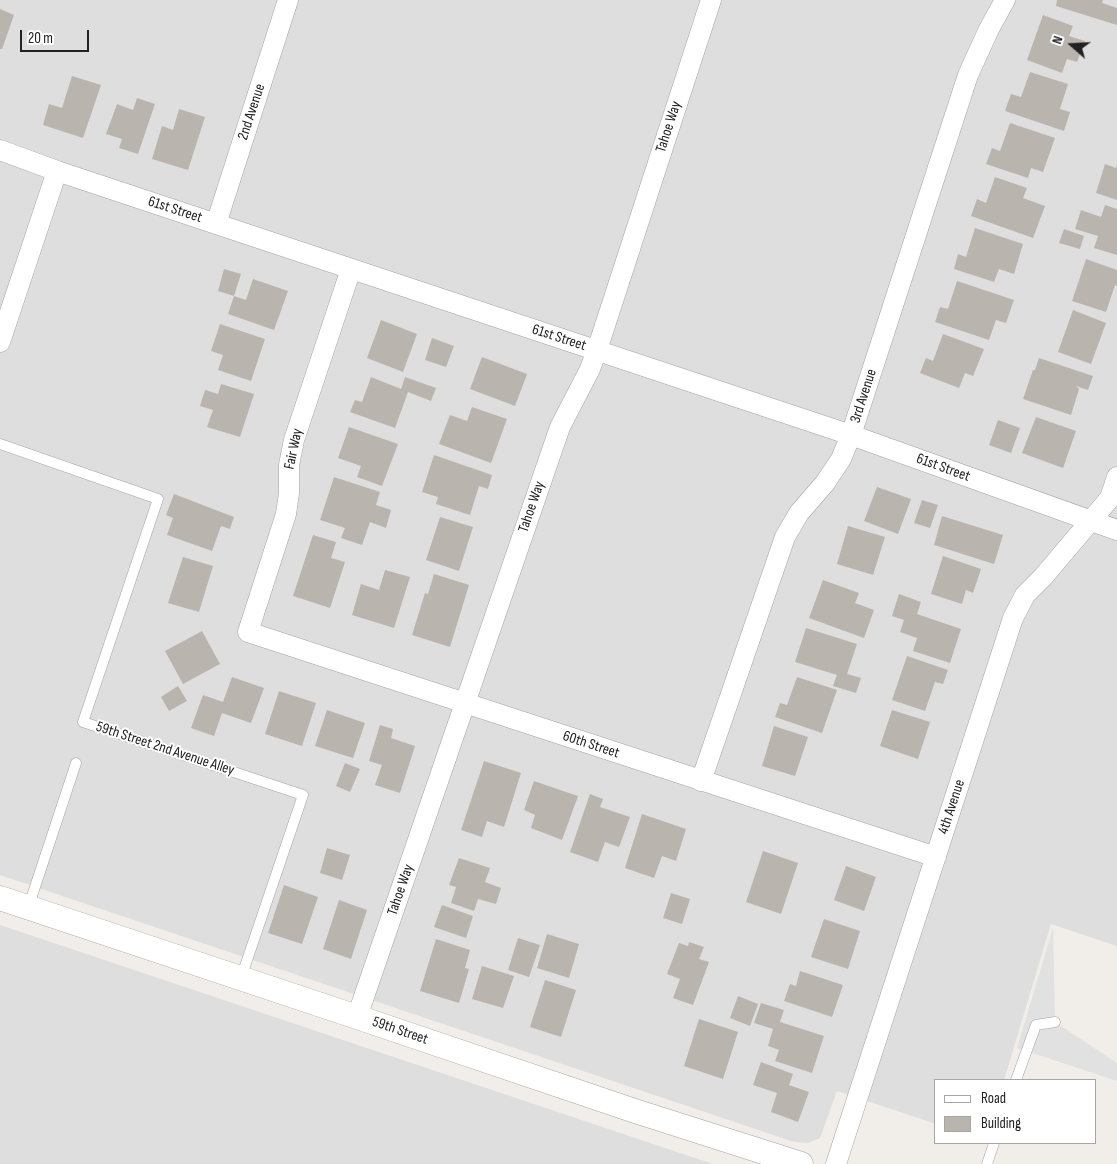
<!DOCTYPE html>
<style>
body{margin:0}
#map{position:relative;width:1117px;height:1164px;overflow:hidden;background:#f1eee9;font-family:"Sofia Sans Condensed",sans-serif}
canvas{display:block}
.legend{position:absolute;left:934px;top:1079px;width:162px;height:65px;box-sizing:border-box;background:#fff;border:1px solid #a6a6a6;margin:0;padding:6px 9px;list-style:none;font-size:15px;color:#212121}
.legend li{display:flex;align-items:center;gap:10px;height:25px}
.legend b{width:25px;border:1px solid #a6a6a6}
.north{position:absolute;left:1047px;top:20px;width:50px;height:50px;-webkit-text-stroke:4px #fff;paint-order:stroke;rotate:289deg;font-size:14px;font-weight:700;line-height:20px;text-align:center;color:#212121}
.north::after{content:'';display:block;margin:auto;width:18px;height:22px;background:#212121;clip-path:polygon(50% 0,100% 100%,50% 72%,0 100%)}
.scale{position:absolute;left:20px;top:30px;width:69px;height:22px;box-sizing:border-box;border:2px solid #212121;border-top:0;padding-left:6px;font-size:15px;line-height:18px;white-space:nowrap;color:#212121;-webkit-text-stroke:4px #fff;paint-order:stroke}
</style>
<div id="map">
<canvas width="1117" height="1164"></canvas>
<ul class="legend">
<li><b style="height:6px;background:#fff"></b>Road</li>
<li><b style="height:14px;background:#bab4ae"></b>Building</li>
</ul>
<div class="north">N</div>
<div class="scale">20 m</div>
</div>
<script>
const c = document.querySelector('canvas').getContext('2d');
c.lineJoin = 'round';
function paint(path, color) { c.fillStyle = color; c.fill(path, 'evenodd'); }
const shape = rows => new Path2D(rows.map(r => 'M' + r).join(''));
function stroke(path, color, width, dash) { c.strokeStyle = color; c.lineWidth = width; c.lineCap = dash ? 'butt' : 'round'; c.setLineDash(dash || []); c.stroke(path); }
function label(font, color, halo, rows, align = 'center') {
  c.font = font + ' "Sofia Sans Condensed",sans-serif'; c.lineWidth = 4; c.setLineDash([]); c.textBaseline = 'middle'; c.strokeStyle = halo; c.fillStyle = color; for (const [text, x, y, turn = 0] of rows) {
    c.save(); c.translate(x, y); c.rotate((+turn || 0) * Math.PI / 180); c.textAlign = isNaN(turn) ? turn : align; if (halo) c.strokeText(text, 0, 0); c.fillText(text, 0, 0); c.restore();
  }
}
paint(shape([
 [0,0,1117,0,1117,946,1051,924,1004,1080,936,1080,936,1124,837,1091,820,1138,808,1143,794,1142,0,875],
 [0,925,713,1164,0,1164]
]), '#dfdede');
paint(shape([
 [1053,928,1055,1022,1117,1063,1117,1081,1017,1048]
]), '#e1e1e1');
paint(shape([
 [1057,0,1103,0,1102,3,1117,8,1117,25,1056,6],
 [0,9,14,15,2,49,0,49],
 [1043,15,1073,26,1069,36,1085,41,1077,62,1067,59,1062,73,1027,60],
 [1030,72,1068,84,1060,109,1070,112,1064,131,1005,111,1011,94,1021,97],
 [72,76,101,85,83,138,43,125,49,104,62,108],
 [137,98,155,104,138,154,119,148,122,139,106,134,117,104,133,110],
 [179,109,205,117,188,170,152,159,162,126,173,130],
 [1010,123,1055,138,1043,172,1031,168,1028,178,986,164,992,148,1000,151],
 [1105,164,1116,168,1117,164,1117,200,1096,193],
 [995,177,1027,188,1023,198,1045,206,1033,238,971,216,977,199,986,203],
 [1105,205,1117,209,1117,255,1094,248,1098,236,1075,229,1081,210,1101,217],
 [975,228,1023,244,1014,274,999,269,994,282,954,269,958,254,966,257],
 [1064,229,1084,236,1080,249,1059,243],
 [1086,259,1117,270,1117,286,1115,285,1106,312,1072,301],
 [224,269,241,274,234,296,246,300,253,279,288,291,274,330,228,314,234,296,218,291],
 [957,281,1014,300,1006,323,996,320,989,340,935,322,940,307,948,309],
 [1073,310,1106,323,1091,364,1058,352],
 [381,320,417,334,403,372,367,358],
 [220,324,265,339,251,381,218,370,223,355,211,351],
 [943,334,984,349,973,376,965,373,959,388,920,373,926,358,933,361],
 [432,338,454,346,446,367,425,360],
 [482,357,527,374,515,406,470,389],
 [1039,358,1093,376,1088,390,1076,386,1079,389,1071,415,1023,399,1033,370,1035,370],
 [371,377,401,389,405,377,436,388,431,401,408,392,395,428,350,412,355,400,362,402],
 [221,384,254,394,240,437,207,427,213,410,200,406,205,390,218,394],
 [472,407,507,419,491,463,439,444,450,415,467,421],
 [1036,417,1076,431,1063,468,1022,453],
 [998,420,1020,428,1011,453,989,445],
 [349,427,398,444,382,486,357,477,361,466,338,458],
 [434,455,492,475,488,489,479,486,470,515,436,504,438,497,422,492],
 [334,477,380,492,376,505,391,510,386,528,370,522,362,545,341,538,345,528,320,520],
 [877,487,911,499,898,534,864,521],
 [174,494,234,517,230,529,221,526,212,551,167,535,173,518,166,515],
 [922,500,938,505,930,528,914,523],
 [942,516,1003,535,994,564,934,545],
 [440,517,473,527,459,571,426,560],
 [848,526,885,537,873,575,837,564],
 [313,535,336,542,331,558,345,562,330,608,293,596],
 [943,556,981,569,973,593,966,590,962,604,931,594],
 [183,557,213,566,199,612,168,603],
 [385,570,410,577,394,628,352,615,361,584,379,590],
 [434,574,469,585,450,647,412,635,425,593,428,594],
 [823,580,859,593,855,603,874,610,864,638,809,618],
 [899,594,921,602,917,614,961,629,950,663,913,651,917,638,900,632,904,620,892,616],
 [806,628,857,644,847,674,861,678,856,693,833,686,837,675,795,662],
 [202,631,220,664,183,684,165,651],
 [907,656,948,670,943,684,935,682,925,711,892,700],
 [232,677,264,688,251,723,222,713,214,736,191,728,203,695,223,702],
 [797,677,837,690,822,733,775,717,780,703,787,705],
 [178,686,187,701,169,711,161,697],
 [279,691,316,703,302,746,265,734],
 [327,710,365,723,353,758,315,746],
 [892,710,930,722,918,759,880,746],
 [380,725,393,729,391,738,415,746,400,793,375,785,382,765,369,761],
 [774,726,808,737,795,776,762,766],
 [484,761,521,773,504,827,487,821,482,837,461,830],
 [345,763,360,769,350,792,336,786],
 [534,781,578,796,562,840,531,828,535,815,524,810],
 [590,794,603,799,600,807,630,817,619,847,605,842,598,862,570,852],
 [642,814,686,829,676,861,662,856,654,878,625,868],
 [327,848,350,855,342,880,320,873],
 [763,851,798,863,781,914,746,902],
 [459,858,490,868,485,882,501,888,496,904,478,899,474,911,451,903,456,887,449,885],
 [846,866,876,877,864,911,834,900],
 [284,885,318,897,302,944,268,933],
 [671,893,690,899,682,924,663,918],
 [339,900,367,910,351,959,323,949],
 [442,905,473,916,466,938,434,927],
 [824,919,860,931,848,969,811,957],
 [547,934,579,944,569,978,537,968],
 [518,938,540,945,529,977,508,970],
 [436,939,470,950,465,968,469,969,459,1003,420,991],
 [689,942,704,947,699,959,709,962,693,1005,673,998,680,979,667,974,679,943,688,946],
 [482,966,514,976,503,1008,472,999],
 [800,971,843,985,832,1017,784,1001,790,984,796,986],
 [545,980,576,990,561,1037,530,1027],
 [738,996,758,1004,750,1026,730,1018],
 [761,1003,784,1010,780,1022,824,1036,812,1073,775,1061,779,1050,768,1046,773,1029,754,1023],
 [699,1019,738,1032,723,1079,684,1066],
 [761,1062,793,1074,789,1085,809,1092,798,1122,771,1112,777,1093,753,1085]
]), '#bab4ae');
const service = shape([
 [0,444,158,499,83,722,303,795,241,978],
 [28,908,76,763],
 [1016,1080,1036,1025,1055,1022],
 [987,1164,994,1143]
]);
const minor = shape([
 [0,150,57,171,851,435,1117,530],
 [216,224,288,0],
 [351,269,294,440,289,465,289,493,286,514,248,632,936,857],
 [0,342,57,171],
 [701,781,785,537,799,513,825,483,841,459,851,435,968,75,989,29,1005,0],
 [357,1017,560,427,590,369,597,350,711,0],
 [836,1164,1013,618,1025,595,1043,577,1110,498,1117,477]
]);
const tertiary = shape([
 [0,898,357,1017,635,1111,801,1164]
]);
stroke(service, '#a5a5a5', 11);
stroke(minor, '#a5a5a5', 21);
stroke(tertiary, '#a5a5a5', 25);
stroke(service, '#fff', 10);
stroke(minor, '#fff', 20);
stroke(tertiary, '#fff', 24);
label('15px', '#212121', '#fff', [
 ["2nd Avenue",252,112,-72],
 ["Tahoe Way",669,127,-72],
 ["61st Street",175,210,18],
 ["61st Street",559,338,18],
 ["3rd Avenue",864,396,-72],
 ["Fair Way",294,449,-78],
 ["61st Street",943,468,20],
 ["Tahoe Way",532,507,-71],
 ["60th Street",591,745,18],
 ["59th Street 2nd Avenue Alley",165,749,18],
 ["4th Avenue",952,807,-72],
 ["Tahoe Way",401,890,-71],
 ["59th Street",400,1031,19]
]);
</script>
